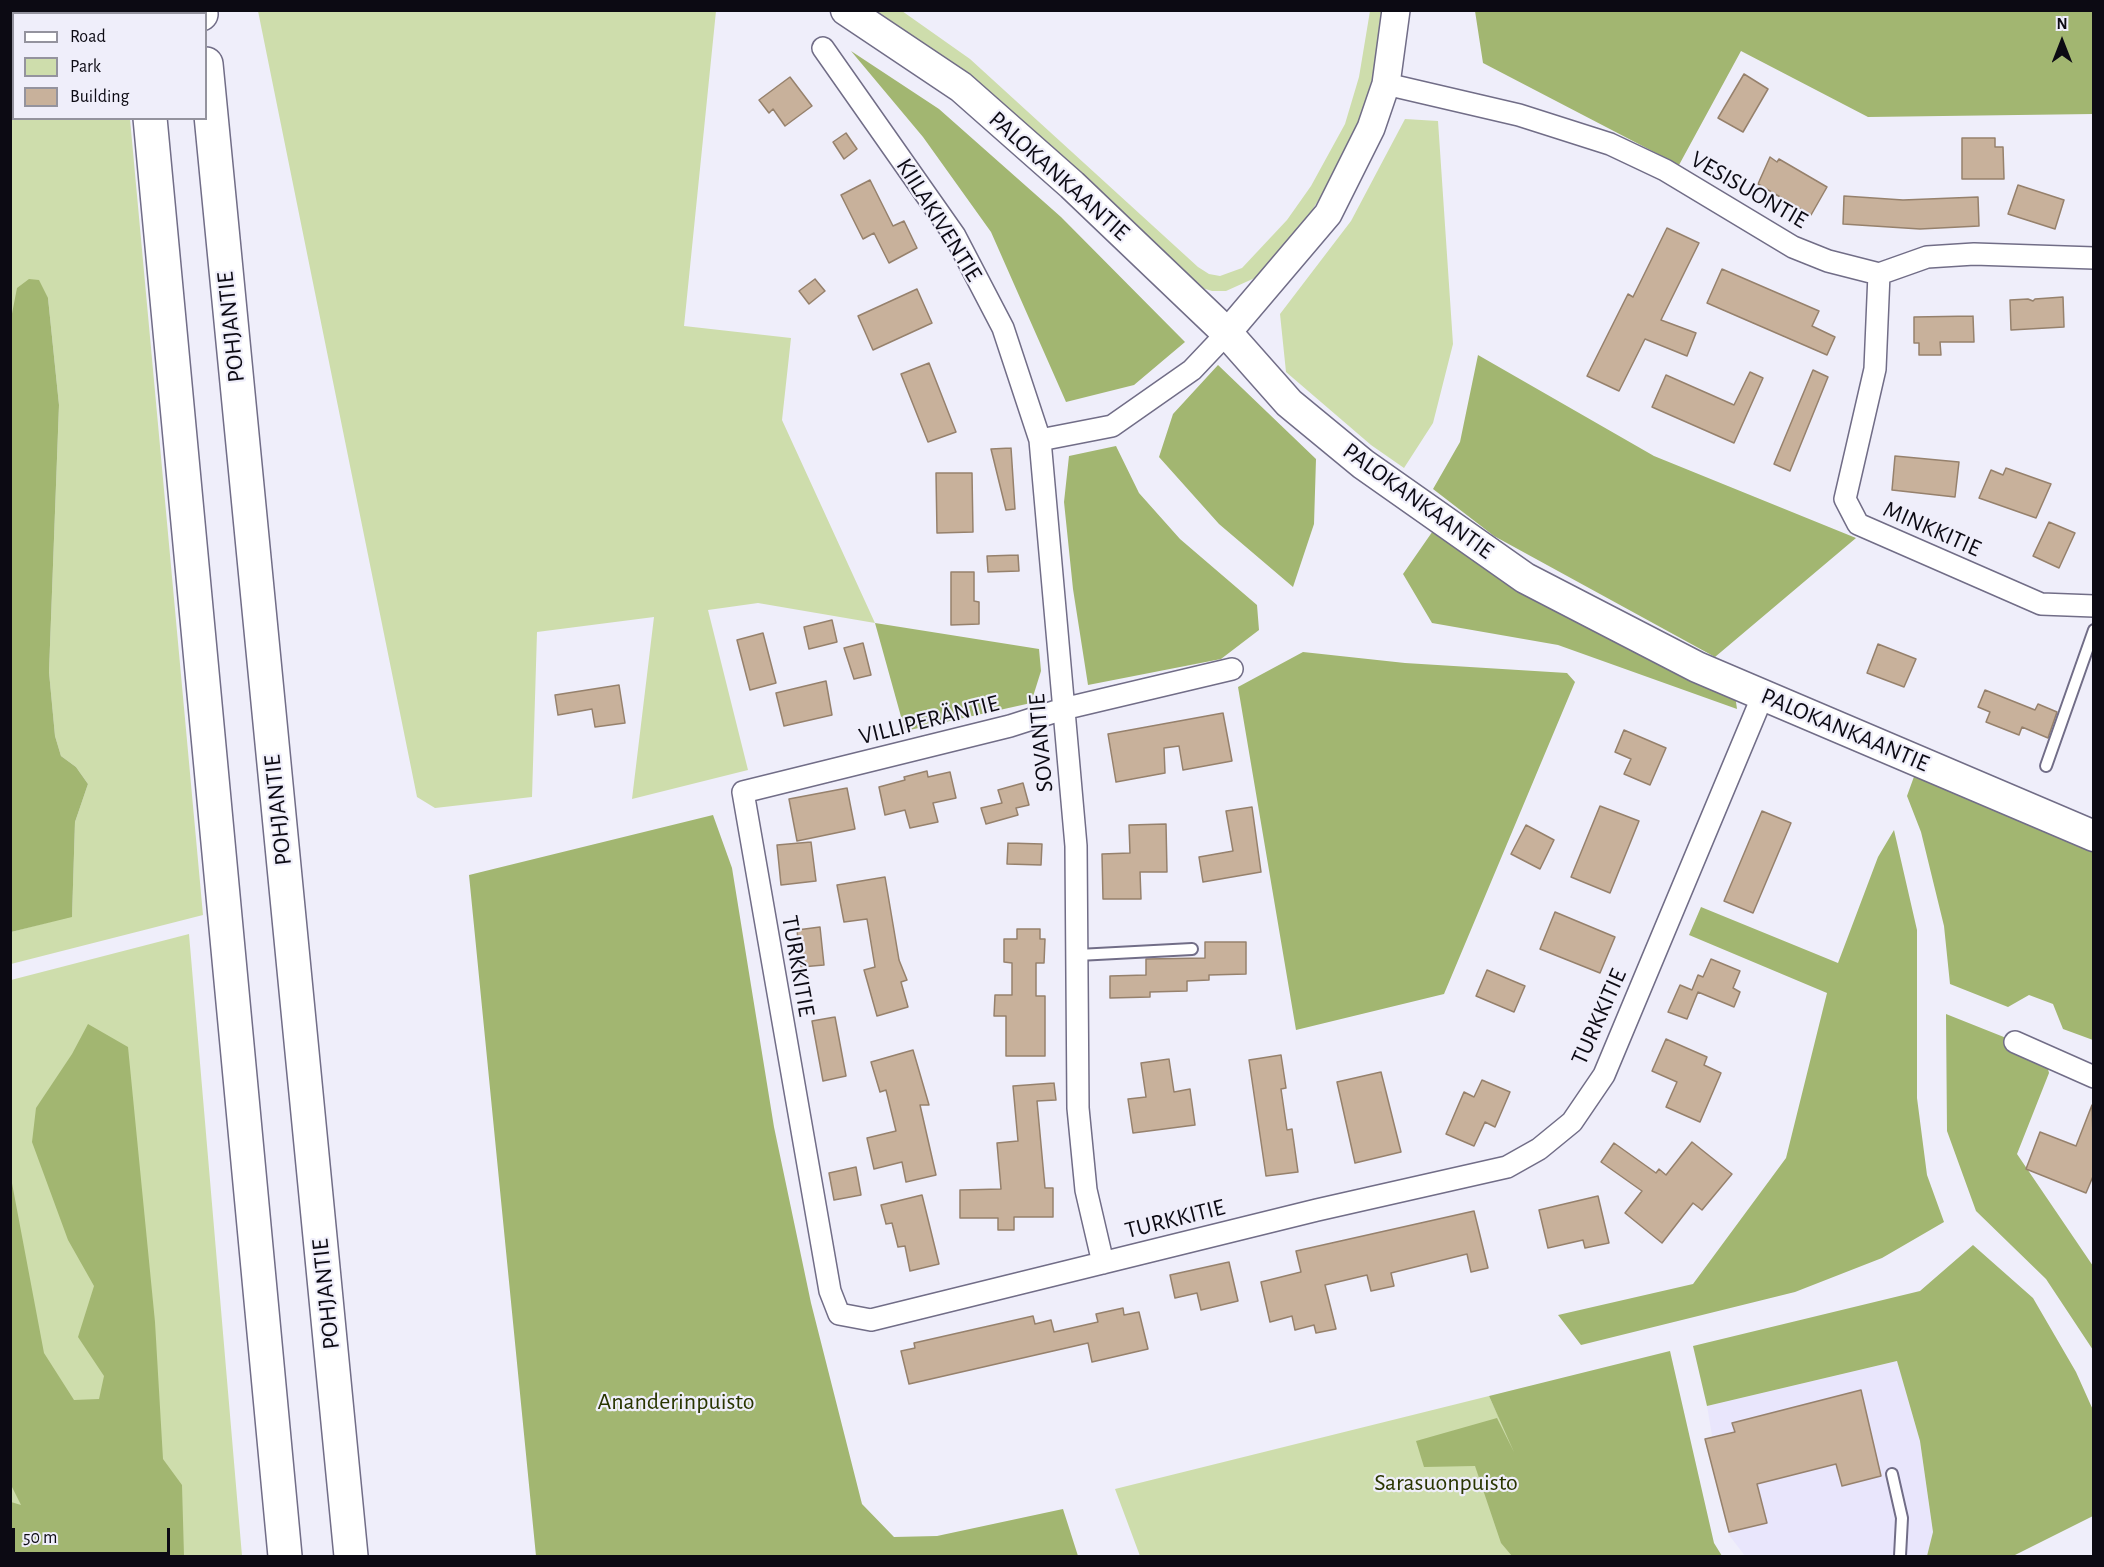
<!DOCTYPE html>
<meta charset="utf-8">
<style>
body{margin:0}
#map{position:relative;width:2104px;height:1567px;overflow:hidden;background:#efeefa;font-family:"Alegreya Sans",sans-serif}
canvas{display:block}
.frame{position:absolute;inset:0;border:12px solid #0c0a13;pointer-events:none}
.legend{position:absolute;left:12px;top:12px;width:195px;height:108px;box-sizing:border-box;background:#efeefa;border:2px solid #94939e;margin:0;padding:8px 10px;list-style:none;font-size:18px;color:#0c0a13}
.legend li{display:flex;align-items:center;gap:12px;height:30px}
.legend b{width:30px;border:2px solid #94939e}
.north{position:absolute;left:2032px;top:12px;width:60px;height:60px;-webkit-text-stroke:4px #efeefa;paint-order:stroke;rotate:0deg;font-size:16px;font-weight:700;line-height:24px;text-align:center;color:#0c0a13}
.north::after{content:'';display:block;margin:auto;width:21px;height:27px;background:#0c0a13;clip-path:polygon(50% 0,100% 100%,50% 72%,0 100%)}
.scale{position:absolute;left:12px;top:1528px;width:158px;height:27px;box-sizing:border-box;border:3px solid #0c0a13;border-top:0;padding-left:8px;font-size:18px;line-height:21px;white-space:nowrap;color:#0c0a13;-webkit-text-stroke:4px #efeefa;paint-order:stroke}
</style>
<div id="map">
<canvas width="2104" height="1567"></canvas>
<div class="frame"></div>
<ul class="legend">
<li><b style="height:8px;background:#fff"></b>Road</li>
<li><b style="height:16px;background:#ceddac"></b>Park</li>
<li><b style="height:16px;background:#c8b19b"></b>Building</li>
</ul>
<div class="north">N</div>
<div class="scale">50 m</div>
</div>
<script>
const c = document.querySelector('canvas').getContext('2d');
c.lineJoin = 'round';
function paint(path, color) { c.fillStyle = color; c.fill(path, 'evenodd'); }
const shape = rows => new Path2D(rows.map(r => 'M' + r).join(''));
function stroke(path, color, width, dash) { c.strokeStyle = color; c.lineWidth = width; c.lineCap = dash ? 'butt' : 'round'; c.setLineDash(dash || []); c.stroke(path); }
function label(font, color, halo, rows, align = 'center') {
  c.font = font + ' "Alegreya Sans",sans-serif'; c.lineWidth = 4.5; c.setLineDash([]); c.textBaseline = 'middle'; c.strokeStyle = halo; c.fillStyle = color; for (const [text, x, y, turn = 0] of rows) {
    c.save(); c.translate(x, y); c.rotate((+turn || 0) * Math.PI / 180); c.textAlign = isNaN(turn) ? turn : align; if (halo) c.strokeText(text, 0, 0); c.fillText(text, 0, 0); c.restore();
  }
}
paint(shape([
 [1897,1361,1920,1441,1933,1532,1927,1556,1745,1556,1729,1535,1707,1406]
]), '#e9e6fc');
paint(shape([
 [11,11,120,11,121,13,14,14,14,118,130,119,203,915,11,964,11,932,72,916,75,822,88,784,76,767,61,756,55,736,49,672,59,405,48,298,11,324],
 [258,11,716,11,684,326,791,338,782,420,875,623,758,603,708,610,748,770,632,799,654,617,537,632,532,797,435,808,417,797],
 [867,11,902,11,970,59,1198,267,1209,274,1220,276,1242,268,1287,220,1311,186,1345,124,1359,77,1370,11,1383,11,1372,80,1357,126,1336,172,1301,228,1257,277,1226,291,1212,291,1199,287],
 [1405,119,1438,121,1453,344,1433,423,1404,468,1371,445,1286,372,1280,314,1351,221],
 [189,934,242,1556,11,1556,11,980],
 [1489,1396,1528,1480,1577,1556,1140,1556,1115,1489]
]), '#ceddac');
paint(shape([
 [1475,11,2093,11,2093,114,1868,117,1741,51,1679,165,1483,63],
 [851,51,939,109,1061,217,1185,342,1134,385,1066,402,991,232,923,137],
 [29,279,39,280,48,298,59,405,49,672,55,736,61,756,76,767,88,784,75,822,72,917,11,932,10,324,17,288],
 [1478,355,1654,456,1856,538,1715,657,1494,536,1433,489,1460,442],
 [1218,365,1316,459,1314,524,1293,587,1219,524,1159,457,1173,414],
 [1116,446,1139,493,1180,539,1257,605,1259,630,1221,659,1088,685,1073,589,1064,502,1069,456],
 [1437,525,1735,695,1737,709,1558,645,1432,623,1403,574],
 [875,623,1039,649,1041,671,1031,703,905,731],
 [1303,652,1405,663,1567,673,1575,682,1444,994,1296,1030,1238,687],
 [1916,771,2093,844,2093,1040,2063,1029,2053,1004,2029,995,2008,1007,1950,984,1944,926,1921,832,1907,796],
 [713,815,732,868,774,1127,811,1303,862,1504,894,1537,937,1536,1063,1509,1078,1556,536,1556,469,875],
 [1894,830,1917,930,1917,1098,1927,1175,1944,1222,1882,1258,1795,1292,1581,1345,1558,1315,1693,1284,1786,1158,1827,993,1689,935,1701,907,1838,963,1878,857],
 [1946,1014,2044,1053,2049,1073,2017,1154,2093,1266,2093,1350,2046,1279,1976,1211,1947,1131],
 [88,1024,128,1047,155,1322,163,1459,182,1485,184,1556,11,1556,11,1502,21,1505,10,1483,11,1178,44,1353,74,1400,99,1399,104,1376,78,1337,94,1286,68,1240,32,1142,36,1108,72,1054],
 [1973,1245,2033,1298,2076,1372,2093,1410,2093,1516,2013,1556,1927,1556,1933,1532,1920,1441,1897,1361,1707,1406,1693,1346,1920,1291],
 [1670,1351,1714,1543,1722,1556,1512,1556,1501,1543,1475,1466,1424,1467,1416,1441,1497,1418,1514,1452,1489,1396]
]), '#a2b671');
const building = shape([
 [1744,74,1768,89,1743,132,1718,118,1744,74],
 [790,77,812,106,785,126,773,109,769,113,759,100,790,77],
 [846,133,857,149,844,159,833,142,846,133],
 [1962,138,1995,138,1995,147,2003,147,2004,179,1962,179,1962,138],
 [1770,157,1777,162,1779,159,1827,187,1811,215,1758,184,1770,157],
 [870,180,893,226,904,221,917,248,889,263,874,233,863,239,841,195,870,180],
 [2018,185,2064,200,2055,229,2008,214,2018,185],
 [1844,196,1903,200,1978,197,1979,226,1920,229,1843,224,1844,196],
 [1667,228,1699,243,1661,320,1696,333,1687,356,1645,339,1619,391,1587,376,1628,294,1633,297,1667,228],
 [1722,269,1819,311,1812,326,1835,337,1827,355,1707,303,1722,269],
 [815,279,825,291,809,304,799,291,815,279],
 [917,289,932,323,873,350,858,316,917,289],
 [2063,297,2064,327,2011,330,2010,300,2028,299,2033,301,2035,299,2063,297],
 [1973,316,1974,342,1940,342,1941,355,1919,355,1919,343,1914,343,1914,317,1973,316],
 [929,363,956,432,928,442,901,374,929,363],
 [1813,370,1828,377,1790,471,1774,464,1813,370],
 [1750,372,1763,378,1734,443,1652,407,1666,375,1734,405,1750,372],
 [1011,448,1015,509,1006,510,991,449,1011,448],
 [1895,456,1959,462,1955,497,1892,490,1895,456],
 [2006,468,2051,484,2036,518,1979,498,1991,470,2003,475,2006,468],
 [936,473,972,473,973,532,937,533,936,473],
 [2049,522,2075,533,2059,568,2033,556,2049,522],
 [1018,555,1019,571,988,572,987,556,1018,555],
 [951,572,974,572,974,601,979,602,979,624,951,625,951,572],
 [832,620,837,642,809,649,804,627,832,620],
 [763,633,776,683,750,690,737,640,763,633],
 [863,643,871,675,854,679,844,648,863,643],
 [1878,644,1916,659,1904,687,1867,673,1878,644],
 [826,681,832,715,784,726,776,693,826,681],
 [619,685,625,723,595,727,592,709,558,715,555,695,619,685],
 [1985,690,2035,710,2038,704,2057,712,2048,738,2022,727,2019,735,1986,722,1990,712,1978,707,1985,690],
 [1223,713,1232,761,1183,770,1179,746,1164,748,1165,773,1116,782,1108,734,1223,713],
 [1624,730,1666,748,1650,785,1624,774,1631,759,1615,752,1624,730],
 [927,771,928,777,950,772,956,798,933,803,938,822,910,828,905,810,885,815,879,787,905,780,904,777,927,771],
 [1023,783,1029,805,1016,808,1018,815,986,824,981,808,1002,803,998,790,1023,783],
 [847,788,855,829,797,841,789,799,847,788],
 [1600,806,1639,821,1610,893,1571,877,1600,806],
 [1252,807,1261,872,1203,882,1199,857,1233,851,1226,811,1252,807],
 [1762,811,1791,823,1753,913,1724,901,1762,811],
 [1166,824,1167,872,1140,872,1141,899,1103,899,1102,854,1130,853,1129,825,1166,824],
 [1526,825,1554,840,1540,869,1511,854,1526,825],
 [811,842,816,881,781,885,777,845,811,842],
 [1008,843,1042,844,1041,865,1007,864,1008,843],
 [885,877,899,960,907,980,901,982,908,1007,877,1016,864,970,875,967,867,919,844,922,837,885,885,877],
 [1555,912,1615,937,1600,973,1540,949,1555,912],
 [820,927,824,965,801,967,797,930,820,927],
 [1017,929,1040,929,1040,939,1045,939,1044,963,1036,963,1036,996,1045,996,1045,1056,1006,1056,1006,1016,994,1016,995,995,1012,995,1012,963,1004,962,1004,939,1017,939,1017,929],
 [1205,942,1246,942,1246,974,1209,975,1209,980,1187,981,1187,991,1150,992,1150,997,1110,998,1110,976,1146,975,1146,959,1205,958,1205,942],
 [1711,959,1740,971,1733,988,1740,992,1734,1007,1698,992,1687,1019,1668,1012,1680,985,1692,990,1698,975,1703,977,1711,959],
 [1487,970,1525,986,1514,1012,1476,996,1487,970],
 [835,1017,846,1076,823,1081,812,1021,835,1017],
 [1666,1039,1707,1057,1704,1065,1721,1073,1700,1122,1666,1107,1677,1082,1652,1071,1666,1039],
 [913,1050,929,1105,920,1105,936,1175,906,1182,902,1162,874,1169,867,1138,896,1131,886,1090,880,1092,871,1062,913,1050],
 [1281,1055,1286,1088,1281,1089,1287,1130,1292,1129,1298,1172,1266,1176,1249,1060,1281,1055],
 [1169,1059,1174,1092,1190,1089,1195,1125,1133,1133,1128,1099,1146,1097,1141,1063,1169,1059],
 [1381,1072,1401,1152,1355,1163,1337,1082,1381,1072],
 [1482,1080,1510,1092,1495,1127,1485,1122,1474,1146,1446,1134,1464,1092,1474,1097,1482,1080],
 [1054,1083,1056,1100,1037,1101,1045,1188,1053,1188,1053,1217,1014,1217,1014,1230,998,1230,998,1218,960,1218,960,1190,1001,1189,997,1143,1018,1141,1013,1086,1054,1083],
 [2092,1105,2094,1174,2086,1193,2026,1169,2040,1132,2076,1146,2092,1105],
 [1692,1142,1732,1174,1702,1210,1693,1203,1662,1243,1625,1213,1642,1191,1601,1162,1614,1143,1656,1173,1659,1169,1666,1175,1692,1142],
 [856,1167,861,1195,834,1200,829,1173,856,1167],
 [922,1195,939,1264,910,1271,905,1246,898,1247,892,1223,886,1224,881,1205,922,1195],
 [1598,1196,1609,1243,1585,1248,1583,1240,1548,1248,1539,1210,1598,1196],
 [1474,1211,1488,1268,1471,1272,1467,1254,1391,1273,1394,1286,1371,1291,1367,1275,1325,1285,1336,1329,1316,1333,1314,1325,1295,1330,1292,1316,1270,1322,1261,1282,1301,1272,1296,1251,1474,1211],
 [1229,1262,1238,1301,1201,1310,1197,1293,1175,1298,1170,1275,1229,1262],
 [1123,1308,1124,1315,1139,1312,1148,1349,1092,1362,1088,1343,909,1384,901,1351,915,1348,914,1343,1033,1316,1035,1324,1051,1320,1054,1332,1098,1322,1096,1314,1123,1308],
 [1861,1390,1881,1476,1842,1486,1836,1464,1757,1484,1767,1523,1729,1532,1705,1439,1735,1432,1732,1423,1861,1390]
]);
paint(building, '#c8b19b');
stroke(building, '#96816c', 1.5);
const service = shape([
 [2046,766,2094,630],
 [1078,955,1192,949],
 [1892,1474,1902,1518,1900,1556]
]);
const minor = shape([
 [823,48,955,236,1003,328,1040,440],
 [1386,84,1519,115,1610,144,1665,170,1793,247,1828,261,1879,274,1927,257,1974,254,2094,258],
 [1879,274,1875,369,1845,499,1858,524,2041,604,2094,606],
 [1232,669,1063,709,1010,726,743,792,830,1291,839,1314,871,1320,1317,1210,1507,1167,1539,1149,1572,1122,1604,1075,1763,695],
 [2015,1042,2094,1077],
 [1103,1263,1086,1190,1078,1108,1076,846,1040,440,1112,426,1192,370,1227,333]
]);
const tertiary = shape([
 [1227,333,1328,214,1371,128,1386,84,1396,10]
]);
const secondary = shape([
 [846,10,961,87,1072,185,1227,333,1289,403,1363,464,1525,578,1697,667,2094,836]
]);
const motorway = shape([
 [140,10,140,14],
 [200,10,201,14],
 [206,64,351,1556],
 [150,118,285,1556]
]);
stroke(service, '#716d87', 14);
stroke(minor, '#716d87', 24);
stroke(tertiary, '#716d87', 30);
stroke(secondary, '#716d87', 33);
stroke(motorway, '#716d87', 36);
stroke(service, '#fff', 10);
stroke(minor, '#fff', 21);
stroke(tertiary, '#fff', 27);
stroke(secondary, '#fff', 30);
stroke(motorway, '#fff', 33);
label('24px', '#0c0a13', '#efeefa', [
 ["PALOKANKAANTIE",1059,176,42],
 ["VESISUONTIE",1749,190,30],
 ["KIILAKIVENTIE",939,220,58],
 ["POHJANTIE",231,327,-96],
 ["PALOKANKAANTIE",1418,501,36],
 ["MINKKITIE",1932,529,24],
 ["VILLIPERÄNTIE",929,720,-14],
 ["PALOKANKAANTIE",1845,730,23],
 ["SOVANTIE",1041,743,-95],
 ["POHJANTIE",278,810,-96],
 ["TURKKITIE",798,966,80],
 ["TURKKITIE",1599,1017,-66],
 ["TURKKITIE",1175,1219,-14],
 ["POHJANTIE",326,1294,-96]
]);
label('24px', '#293500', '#efeefa', [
 ["Ananderinpuisto",676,1402],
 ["Sarasuonpuisto",1446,1483]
]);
</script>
